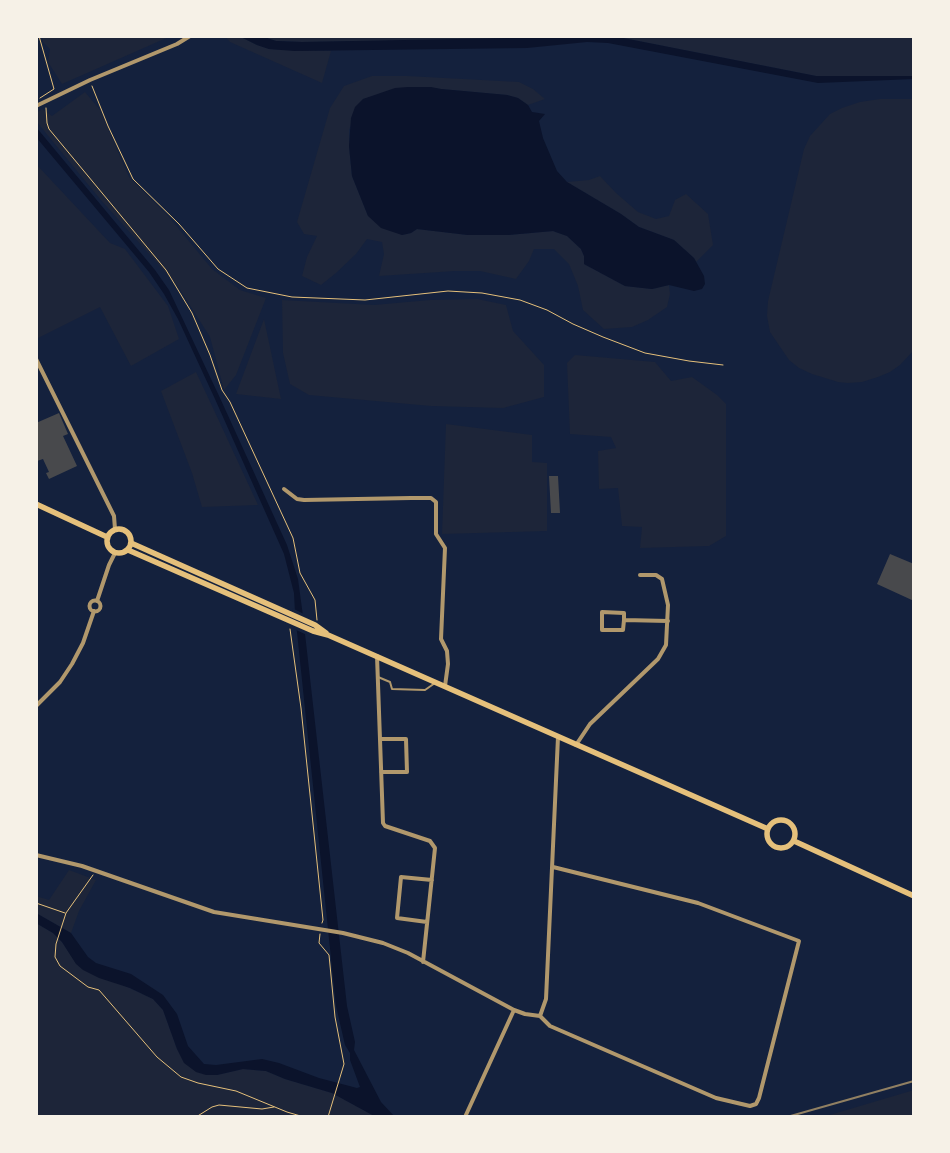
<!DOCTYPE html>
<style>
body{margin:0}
#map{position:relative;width:950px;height:1153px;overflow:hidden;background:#14213d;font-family:Jost,sans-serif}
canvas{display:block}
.frame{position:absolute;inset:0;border:38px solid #f6f1e7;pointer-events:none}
</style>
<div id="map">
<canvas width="950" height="1153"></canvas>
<div class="frame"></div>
</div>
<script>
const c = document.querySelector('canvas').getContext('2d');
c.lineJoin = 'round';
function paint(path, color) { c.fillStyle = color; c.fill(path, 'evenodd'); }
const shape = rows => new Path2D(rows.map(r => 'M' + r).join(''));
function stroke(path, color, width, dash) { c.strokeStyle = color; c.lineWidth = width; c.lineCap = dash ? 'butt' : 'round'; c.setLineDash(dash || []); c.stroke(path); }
paint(shape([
 [42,36,171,36,62,84,48,62,50,49,43,42],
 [225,36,239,36,257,45,269,49,331,51,322,83,230,42],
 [261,36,558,36,469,40,302,42,276,41],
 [613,36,914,36,914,76,816,76],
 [372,76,407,76,519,82,533,89,545,99,528,105,518,98,507,95,419,87,363,99,349,130,349,146,352,176,368,216,402,235,411,233,417,229,468,235,508,235,553,231,567,236,581,249,584,256,584,264,625,286,652,289,669,285,670,294,667,307,648,320,632,327,604,329,583,310,578,286,569,264,554,249,534,249,529,261,516,279,480,271,455,271,379,276,384,254,382,242,367,239,356,254,336,273,321,285,302,276,307,257,317,236,304,234,297,222,330,108,344,86],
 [85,92,100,110,129,177,169,217,212,269,240,290,266,298,236,375,224,390,210,337,177,285,100,199,36,121,36,113,42,109,52,116],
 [880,99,914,99,914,350,900,365,890,372,878,377,862,382,848,383,838,382,812,374,799,368,789,360,770,332,767,316,768,301,804,149,810,136,830,114,842,108,860,102],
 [36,164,110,243,125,249,168,306,179,339,131,366,100,307,38,338,36,335],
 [600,176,616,193,638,212,656,219,669,216,675,200,686,194,708,214,713,245,696,262,694,258,674,240,639,227,621,214,567,182,589,180],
 [477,299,506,305,513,331,544,365,544,397,503,408,431,406,309,395,290,384,283,353,282,300,374,305,430,300],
 [264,319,281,399,236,394],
 [575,355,655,362,671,381,692,377,717,395,726,404,726,536,709,546,640,548,642,527,622,526,618,488,599,489,598,451,616,448,611,437,570,434,567,363],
 [196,372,213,408,258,505,202,507,192,473,161,391],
 [446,424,532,435,532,462,547,463,547,531,442,534],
 [69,870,96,880,79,911,71,933,36,913,36,896,49,900],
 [36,923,53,933,62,942,76,963,153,999,163,1010,177,1049,217,1075,243,1069,266,1071,285,1079,332,1093,376,1117,36,1117],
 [914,1090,914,1117,823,1117]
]), '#1d2539');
paint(shape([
 [239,36,261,36,276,41,302,42,613,36,816,76,914,76,914,79,818,83,608,43,587,42,527,48,294,51,269,49,257,45],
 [408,87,431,87,441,89,507,95,518,98,528,105,532,112,545,114,539,121,543,138,557,171,567,182,621,214,639,227,674,240,694,258,704,276,705,284,702,289,694,291,669,285,652,289,625,286,584,264,584,256,581,249,567,236,553,231,508,235,468,235,417,229,411,233,402,235,381,228,368,216,352,176,349,146,351,118,355,107,363,99,395,88],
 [36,127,155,270,169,290,220,398,287,545,298,579,303,616,347,1006,355,1042,354,1050,381,1102,395,1117,376,1117,332,1093,285,1079,266,1071,243,1069,217,1075,206,1075,196,1072,184,1063,177,1049,163,1010,153,999,130,988,99,978,83,970,76,964,62,942,53,933,36,923,36,913,71,933,88,957,96,963,131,974,163,995,177,1014,188,1046,204,1064,216,1065,262,1059,279,1063,319,1078,357,1088,360,1087,350,1060,350,1053,345,1045,336,1006,295,613,294,593,284,554,215,399,178,319,164,294,149,272,36,137]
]), '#0b132b');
paint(shape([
 [292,608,304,614,307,635,294,629]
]), '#14213d');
paint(shape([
 [59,413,68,434,63,436,77,466,49,479,46,473,49,472,43,459,37,461,36,459,36,423],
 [549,476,558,476,560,513,551,513],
 [890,554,914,564,914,601,877,584]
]), '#48494c');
stroke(shape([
 [39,36,54,89,40,98],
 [92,86,108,126,133,179,179,224,218,269,247,288,292,297,365,300,448,291,482,293,520,300,547,310,573,324,603,337,645,353,689,361,723,365],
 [46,108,47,123,49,129,166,270,192,313,210,355,222,390,230,402,293,538,300,573,315,600,317,620],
 [290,629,301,708,323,920,322,923],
 [93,875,66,913,56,944,55,957,60,966,88,987,99,990,157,1057,181,1077,198,1083,236,1091,287,1112,304,1117],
 [36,903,65,913],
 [320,934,319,943,329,955,335,1017,344,1064,328,1117],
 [196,1117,212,1107,219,1105,262,1109,274,1107]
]), '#e5c07b', 1);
stroke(shape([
 [378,677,390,682,392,689,425,690,435,683]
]), '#b1986c', 2);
stroke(shape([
 [36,106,90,80,177,44,190,36],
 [36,359,114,516,115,529],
 [284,489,297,499,304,500,411,498,431,498,436,502,436,534,445,548,441,639,447,651,448,664,445,686],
 '89.5 606a5.5 5.5 0 1 1 11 0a5.5 5.5 0 1 1-11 0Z',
 [97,601,109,565,115,553],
 [624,620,623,630,602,630,602,612,624,613,624,620,668,621],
 [377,656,383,823,385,826,430,841,435,848,423,962],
 [36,706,60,682,72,664,83,643,94,611],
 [380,739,406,739,407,772,381,772],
 [576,745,590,724,658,659,666,645,668,605,662,579,656,575,640,575],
 [36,855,82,866,214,912,343,933,383,943,408,953,514,1010,525,1014,540,1016,546,999,558,737],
 [427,922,397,918,401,877,432,880],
 [540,1016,550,1026,716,1098,750,1106,756,1104,759,1098,799,941,698,903,553,867],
 [465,1117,514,1010]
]), '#b1986c', 4);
stroke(shape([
 [36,504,107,537],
 '107 541a12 12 0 1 1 24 0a12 12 0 1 1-24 0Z',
 [131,543,315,625,326,633],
 [128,550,313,631,328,635,768,829],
 '767 834a14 14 0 1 1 28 0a14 14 0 1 1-28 0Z',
 [794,841,914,896]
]), '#e5c07b', 5.5);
stroke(shape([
 [787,1117,914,1081]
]), '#918062', 2);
</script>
